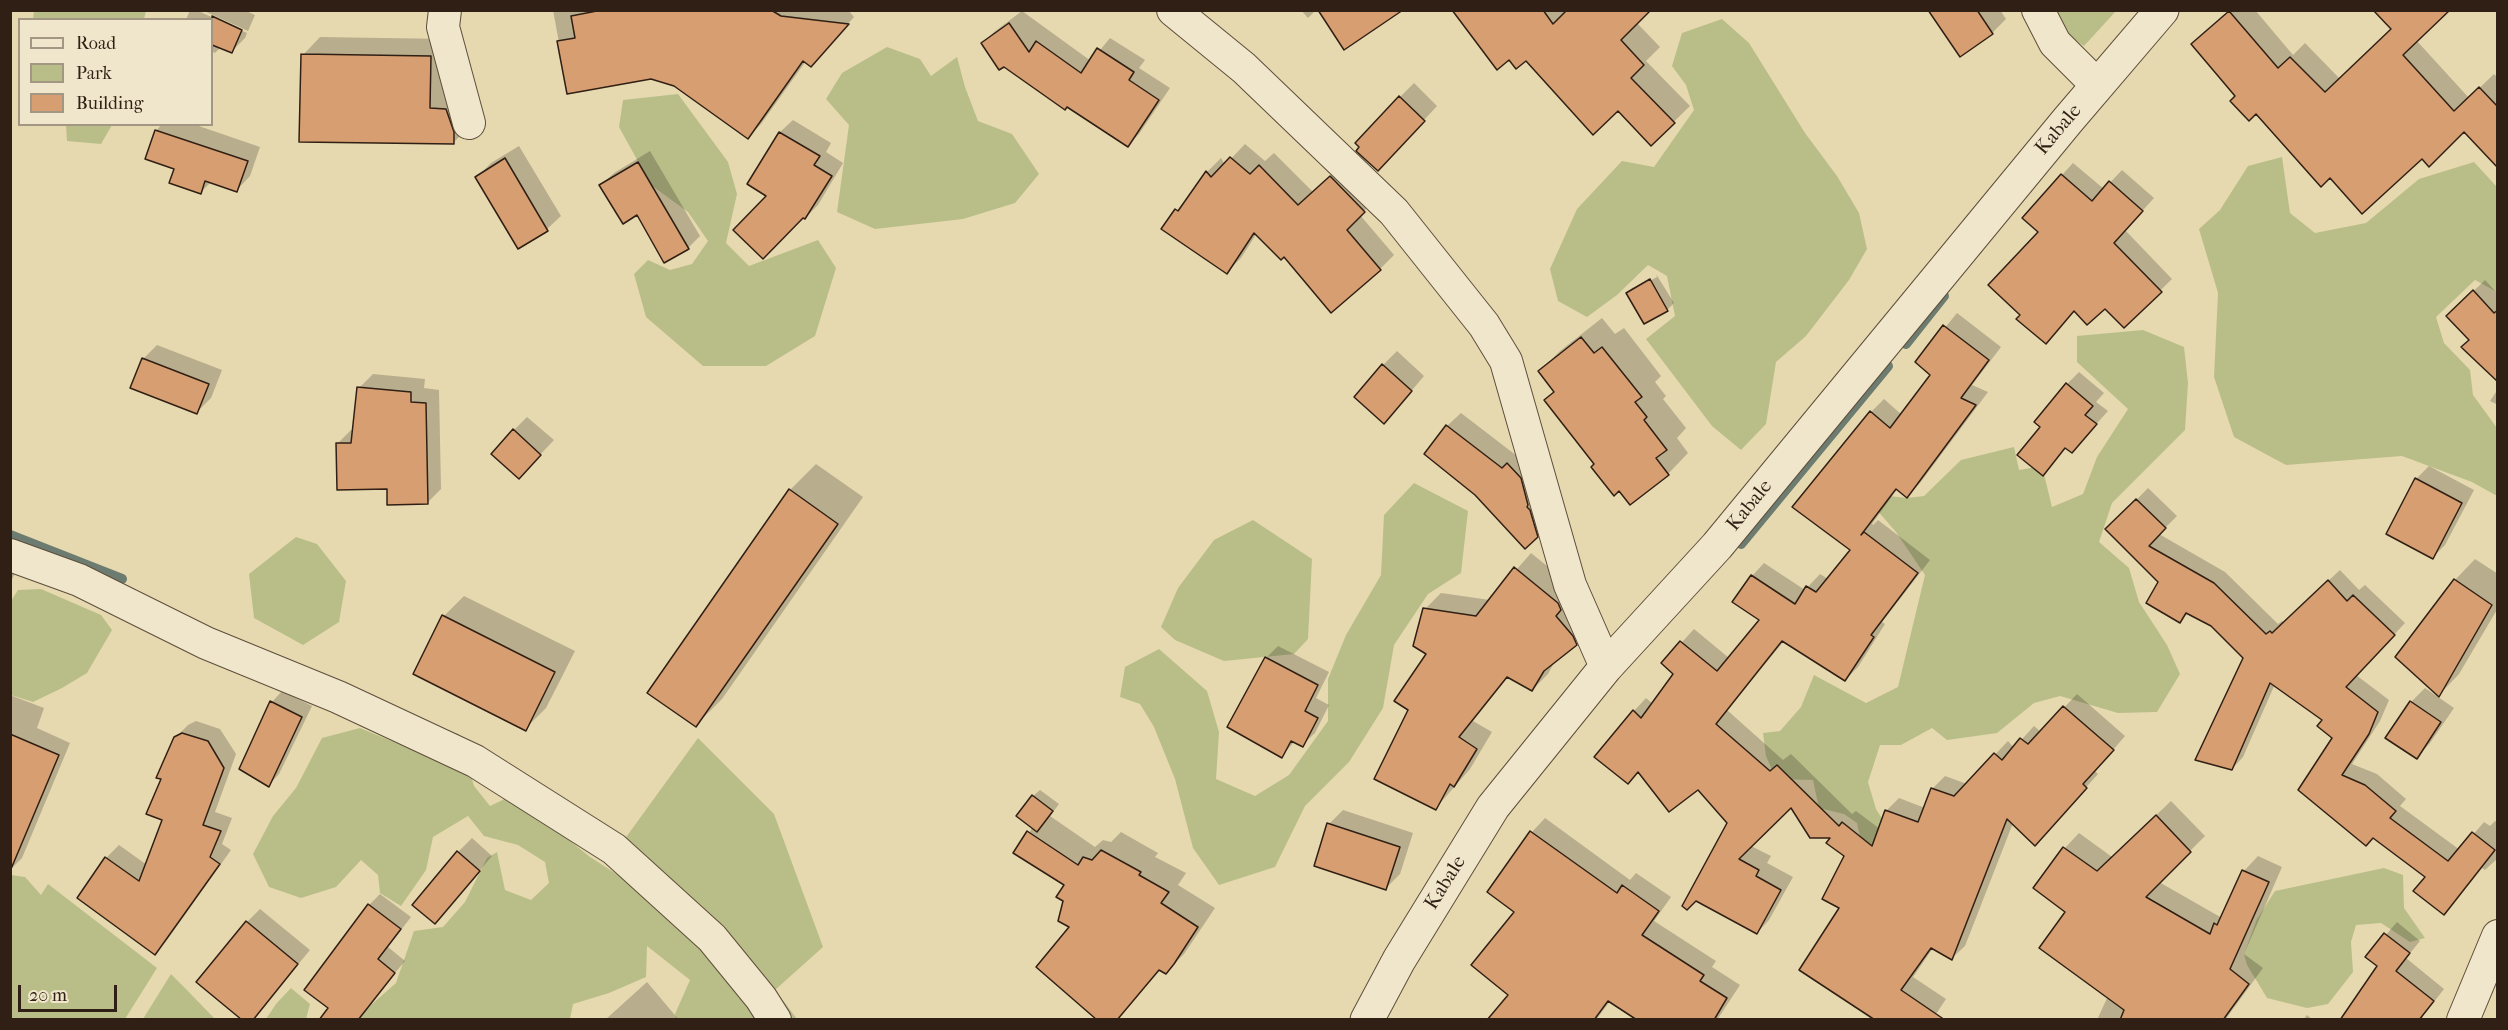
<!DOCTYPE html>
<style>
body{margin:0}
#map{position:relative;width:2508px;height:1030px;overflow:hidden;background:#e6d9af;font-family:"IM FELL French Canon",serif}
canvas{display:block}
.frame{position:absolute;inset:0;border:12px solid #301f14;pointer-events:none}
.legend{position:absolute;left:18px;top:18px;width:195px;height:108px;box-sizing:border-box;background:#efe6cb;border:2px solid #a39682;margin:0;padding:8px 10px;list-style:none;font-size:18px;color:#301f14}
.legend li{display:flex;align-items:center;gap:12px;height:30px}
.legend b{width:30px;border:2px solid #a39682}
.scale{position:absolute;left:18px;top:985px;width:99px;height:27px;box-sizing:border-box;border:3px solid #301f14;border-top:0;padding-left:8px;font-size:18px;line-height:21px;white-space:nowrap;color:#301f14;-webkit-text-stroke:4px #efe6cb;paint-order:stroke}
</style>
<div id="map">
<canvas width="2508" height="1030"></canvas>
<div class="frame"></div>
<ul class="legend">
<li><b style="height:8px;background:#efe6cb"></b>Road</li>
<li><b style="height:16px;background:#b9be88"></b>Park</li>
<li><b style="height:16px;background:#d79f71"></b>Building</li>
</ul>
<div class="scale">20 m</div>
</div>
<script>
const c = document.querySelector('canvas').getContext('2d');
c.lineJoin = 'round';
function paint(path, color) { c.fillStyle = color; c.fill(path, 'evenodd'); }
const shape = rows => new Path2D(rows.map(r => 'M' + r).join(''));
function stroke(path, color, width, dash) { c.strokeStyle = color; c.lineWidth = width; c.lineCap = dash ? 'butt' : 'round'; c.setLineDash(dash || []); c.stroke(path); }
function label(font, color, halo, rows, align = 'center') {
  c.font = font + ' "IM FELL French Canon",serif'; c.lineWidth = 4.5; c.setLineDash([]); c.textBaseline = 'middle'; c.strokeStyle = halo; c.fillStyle = color; for (const [text, x, y, turn = 0] of rows) {
    c.save(); c.translate(x, y); c.rotate((+turn || 0) * Math.PI / 180); c.textAlign = isNaN(turn) ? turn : align; if (halo) c.strokeText(text, 0, 0); c.fillText(text, 0, 0); c.restore();
  }
}
paint(shape([
 [34,11,34,10,146,11,144,19,33,19],
 [2055,11,2116,11,2084,46,2063,32],
 [1722,19,1749,43,1805,133,1837,176,1859,213,1867,249,1849,280,1806,336,1776,362,1766,424,1741,450,1712,426,1646,339,1675,316,1667,276,1648,265,1617,295,1587,317,1558,301,1550,269,1577,209,1622,161,1654,167,1694,110,1686,85,1672,66,1682,33],
 [887,47,920,59,931,76,957,57,965,87,978,121,1012,134,1039,174,1015,203,963,219,875,229,837,212,849,125,826,99,842,73],
 [678,94,728,162,737,194,726,243,749,266,818,240,836,268,815,336,766,366,703,366,646,317,634,274,648,260,670,270,692,264,708,241,688,212,651,185,619,127,623,100],
 [66,125,66,124,112,125,101,144,67,141],
 [2282,157,2290,213,2315,233,2366,223,2419,179,2474,162,2497,187,2497,292,2475,280,2436,317,2444,343,2470,370,2473,395,2497,428,2497,496,2472,482,2402,456,2286,465,2234,437,2214,377,2218,293,2199,229,2220,210,2248,166],
 [2143,330,2184,347,2188,383,2185,430,2112,503,2099,542,2129,568,2139,602,2167,645,2180,674,2157,712,2118,713,2060,696,2034,703,1997,733,1947,740,1932,728,1901,745,1880,745,1868,782,1876,809,1889,830,1872,847,1861,841,1857,823,1844,814,1819,808,1813,780,1776,779,1766,756,1763,733,1780,731,1801,707,1814,675,1866,703,1898,687,1925,575,1896,532,1862,493,1907,498,1924,496,1961,460,2014,447,2019,470,2042,466,2052,507,2083,494,2097,457,2128,409,2077,362,2077,336],
 [1414,483,1468,511,1461,573,1428,594,1394,645,1383,708,1349,762,1305,806,1275,867,1219,885,1193,848,1175,779,1154,727,1140,704,1120,697,1125,667,1159,649,1207,691,1219,732,1216,779,1255,796,1289,775,1328,721,1328,679,1346,635,1381,575,1384,515],
 [1253,520,1312,559,1308,639,1294,654,1224,661,1175,640,1161,627,1178,588,1214,540],
 [296,537,317,544,346,581,339,622,303,645,254,618,249,574],
 [41,589,101,615,112,630,87,673,62,688,33,702,11,695,11,601,18,590],
 [360,728,418,752,438,728,459,734,474,786,490,806,513,795,590,857,632,884,686,925,760,1019,676,1019,675,1014,690,980,647,946,646,977,609,993,573,1004,570,1019,355,1019,396,983,414,931,443,927,465,902,487,858,497,852,505,890,531,900,549,883,545,862,518,845,484,836,468,816,433,837,426,870,401,906,380,893,378,875,361,860,336,887,301,898,269,887,253,854,273,816,296,788,322,738],
 [698,738,774,814,823,947,775,990,797,1019,784,1019,624,840],
 [2384,868,2403,875,2404,908,2425,938,2410,942,2381,923,2356,925,2351,942,2353,972,2328,1004,2307,1008,2267,998,2247,965,2244,954,2257,919,2275,891],
 [11,875,25,877,41,895,48,884,157,968,125,1019,11,1019],
 [171,974,184,987,215,1019,143,1019],
 [291,988,310,1004,306,1019,266,1019,276,1004]
]), '#b9be88');
paint(shape([
 [190,10,196,10,247,33,245,38,231,52,221,47,215,53,212,51,212,20,186,20],
 [202,10,244,10,255,15,248,31],
 [553,10,848,10,854,17,811,65,806,61,761,124,748,137,674,85,651,77,568,92],
 [1301,10,1316,10,1308,18],
 [1458,10,1649,10,1637,23,1660,47,1646,61,1690,106,1651,144,1618,109,1526,59],
 [1930,10,2000,10,2006,19,1992,33],
 [2230,10,2255,10,2293,55,2305,43,2340,79,2416,40,2469,98,2494,74,2498,78,2498,166,2464,129,2422,157,2330,176,2256,112,2208,30],
 [1022,11,1091,61,1110,38,1145,60,1139,68,1170,88,1139,134,1128,145,1046,91,983,43,994,32],
 [320,37,448,39,471,125,453,143,303,55],
 [1414,83,1437,106,1391,156,1400,97],
 [793,120,831,143,826,152,843,163,818,205,805,218,749,184,780,132],
 [162,124,193,124,260,147,250,176,237,190,211,182,201,192,176,168,156,131],
 [1245,144,1265,161,1274,153,1313,192,1345,163,1378,197,1360,215,1394,255,1380,269,1284,254,1257,233,1241,258,1227,272,1163,229,1207,172,1221,158,1225,165],
 [519,146,561,216,547,229,477,177,491,163],
 [650,151,700,236,688,248,601,185,614,173],
 [2073,163,2104,189,2122,170,2154,198,2125,230,2172,279,2124,326,2105,307,2075,310,2046,342,2022,315,2040,232,2062,175],
 [1656,274,1674,303,1667,310,1628,293,1633,287,1633,290,1657,277],
 [2485,280,2498,294,2498,373,2448,316],
 [1957,313,2001,347,1972,385,1988,392,1920,483,1907,496,1898,488,1872,524,1873,525,1878,520,1930,560,1882,622,1885,624,1858,667,1845,680,1784,641,1727,710,1783,760,1791,754,1852,814,1856,811,1880,829,1886,811,1899,798,1925,808,1932,789,1945,776,1967,784,2008,741,2014,748,2034,726,2041,732,2077,694,2125,736,2095,771,2098,774,2035,844,2013,823,1965,946,1952,958,1933,948,1913,977,1946,999,1932,1020,1875,1020,1841,907,1845,856,1833,837,1792,806,1751,846,1771,856,1767,863,1793,877,1769,920,1757,933,1729,822,1698,788,1639,771,1628,782,1634,711,1646,698,1653,704,1675,674,1663,663,1694,629,1729,658,1761,620,1752,576,1764,563,1805,590,1820,574,1828,579,1852,550,1871,412,1884,399,1902,415,1932,374,1917,362],
 [1602,318,1615,334,1624,328,1661,376,1655,382,1666,396,1663,399,1686,428,1677,438,1688,453,1668,474,1596,464,1556,391,1540,371,1560,351],
 [157,345,222,370,211,398,197,412,143,359],
 [1397,351,1424,376,1397,408,1383,365],
 [2079,372,2104,393,2096,402,2108,411,2072,451,2067,447,2043,474,2067,384],
 [373,374,425,379,424,388,439,390,441,489,427,503,389,488,337,444,351,430,354,430,359,388],
 [2498,389,2498,405,2490,401],
 [1461,413,1517,456,1551,522,1525,546,1447,426],
 [527,417,554,440,519,477,514,430],
 [816,464,863,497,722,699,696,725,790,490],
 [2429,466,2474,490,2445,545,2432,558,2416,479],
 [2148,488,2177,516,2159,534,2225,572,2278,624,2282,621,2284,622,2340,570,2359,590,2365,585,2405,623,2356,675,2389,700,2380,721,2352,764,2377,774,2406,799,2400,806,2460,850,2484,822,2490,826,2495,821,2498,822,2498,858,2485,870,2482,868,2444,913,2427,876,2373,837,2300,789,2334,737,2324,720,2275,684,2243,757,2232,769,2244,658,2212,625,2189,612,2180,621,2160,582,2108,529],
 [1531,553,1574,588,1591,628,1556,659,1548,674,1532,690,1509,676,1473,721,1492,732,1470,769,1435,809,1410,709,1428,654,1425,609,1441,593,1490,600],
 [2475,559,2498,574,2498,608,2459,674,2439,695,2397,657,2455,580],
 [10,564,17,568,10,584],
 [464,596,575,651,546,708,525,729,444,616],
 [1278,646,1329,672,1316,698,1329,705,1315,733,1302,745,1295,741,1282,756,1266,658],
 [2425,688,2454,708,2430,743,2417,757,2411,702],
 [282,691,312,706,279,774,269,785,272,702],
 [10,695,44,708,37,728,70,743,22,858,10,870],
 [196,721,220,729,236,754,215,812,232,818,222,844,231,850,167,940,155,953,79,898,106,858,119,845,147,865,164,819,163,778,175,738,188,725],
 [1040,790,1059,804,1050,816,1095,847,1103,840,1111,842,1121,832,1158,853,1155,857,1186,873,1178,885,1215,908,1184,954,1166,972,1161,969,1116,1020,1071,927,1067,885,1015,853,1033,827,1033,796],
 [2171,801,2205,836,2159,882,2222,918,2244,871,2258,856,2282,867,2244,954,2263,968,2225,1020,2097,1020,2108,996,2067,911,2065,848,2079,833,2112,857],
 [1343,810,1413,833,1400,874,1386,888,1329,824],
 [1545,818,1630,880,1636,873,1671,897,1654,921,1716,961,1712,967,1740,985,1717,1020,1680,1020,1610,1001,1596,1020,1489,1020,1510,995,1516,912,1489,891,1532,832],
 [472,838,492,856,448,908,458,852],
 [380,894,411,917,388,947,405,961,377,994,330,1008,369,905],
 [260,909,310,950,252,1020,247,922],
 [2397,922,2420,941,2406,958,2444,989,2422,1017,2425,1020,2341,1020,2379,966,2367,957],
 [647,982,679,1020,605,1020],
 [2307,1015,2313,1020,2303,1020]
]), '#0003');
stroke(shape([
 [1906,344,1944,296],
 [10,535,122,579],
 [1741,544,1888,366]
]), '#6d7c70', 10);
const building = shape([
 [602,10,771,10,781,16,849,24,811,67,803,61,748,139,674,86,651,79,567,94,557,41,575,38,571,16,602,10],
 [1318,10,1403,10,1344,50,1318,10],
 [1452,10,1543,10,1553,24,1567,10,1651,10,1621,40,1644,65,1631,78,1675,123,1651,146,1618,111,1593,135,1526,61,1516,69,1509,60,1497,70,1452,10],
 [1928,10,1977,10,1993,34,1960,57,1928,10],
 [2373,10,2450,10,2403,55,2454,111,2479,87,2498,107,2498,168,2464,132,2429,167,2422,159,2362,214,2330,178,2321,187,2256,114,2249,121,2230,101,2235,96,2191,44,2229,11,2278,68,2290,57,2325,92,2391,29,2373,10],
 [212,16,242,30,232,53,212,45,212,16],
 [1009,23,1029,52,1036,41,1081,73,1097,48,1134,72,1129,80,1159,100,1128,147,1067,107,1065,110,1004,67,999,70,981,43,1009,23],
 [301,54,431,56,430,108,446,109,454,132,454,144,299,142,301,54],
 [1399,96,1425,121,1378,171,1356,151,1359,147,1355,143,1399,96],
 [155,130,248,161,237,192,205,181,201,194,169,183,174,169,145,159,155,130],
 [779,132,820,156,814,165,832,176,805,219,803,218,763,259,733,230,766,196,747,184,779,132],
 [1230,157,1250,174,1259,165,1298,205,1330,176,1365,212,1347,230,1381,270,1331,313,1284,257,1281,260,1254,233,1227,274,1161,229,1175,209,1178,211,1206,171,1211,177,1230,157],
 [505,158,548,231,518,249,475,177,505,158],
 [638,162,689,249,664,263,637,215,623,224,599,185,638,162],
 [2061,174,2092,201,2109,181,2143,211,2114,243,2162,292,2124,328,2105,309,2087,325,2074,311,2046,344,2016,319,2020,315,1988,285,2038,232,2022,218,2061,174],
 [1650,279,1668,311,1644,324,1626,293,1650,279],
 [2473,290,2494,313,2498,310,2498,382,2461,347,2469,340,2446,316,2473,290],
 [1943,325,1989,360,1961,398,1976,405,1907,498,1896,489,1861,535,1864,532,1918,573,1871,635,1874,637,1845,681,1782,641,1716,724,1770,771,1777,765,1839,826,1842,822,1872,846,1885,810,1918,822,1931,788,1954,796,1994,753,2002,760,2020,738,2028,744,2063,706,2114,750,2083,784,2087,788,2035,846,2007,819,1952,960,1931,948,1901,990,1945,1020,1875,1020,1799,970,1839,908,1822,899,1844,856,1826,843,1830,838,1810,838,1791,808,1739,859,1759,870,1756,876,1781,890,1757,934,1696,901,1687,910,1682,906,1727,823,1698,790,1669,812,1638,772,1628,784,1594,757,1633,710,1641,718,1673,674,1661,663,1680,641,1717,671,1759,620,1732,602,1751,575,1795,604,1806,586,1816,592,1850,550,1792,507,1870,411,1890,428,1930,375,1915,362,1943,325],
 [1581,337,1594,353,1602,347,1642,397,1635,402,1647,417,1644,420,1667,450,1656,458,1669,475,1630,505,1619,491,1614,496,1591,467,1594,464,1544,400,1554,392,1538,371,1581,337],
 [142,358,209,384,197,414,130,388,142,358],
 [1382,364,1412,391,1384,424,1354,397,1382,364],
 [2066,383,2093,406,2085,415,2097,424,2072,453,2065,448,2043,476,2017,455,2040,427,2034,422,2066,383],
 [357,387,411,392,411,402,426,403,428,504,387,505,387,489,337,490,336,443,351,443,357,387],
 [1446,425,1502,468,1507,463,1521,478,1528,505,1527,507,1530,510,1538,537,1525,549,1475,495,1424,454,1446,425],
 [513,429,541,455,519,479,491,454,513,429],
 [2415,478,2462,503,2433,559,2386,534,2415,478],
 [789,489,838,524,696,727,647,693,789,489],
 [2136,499,2166,528,2149,546,2214,583,2266,634,2270,631,2272,633,2328,580,2347,601,2353,595,2395,635,2346,687,2378,712,2369,734,2342,775,2365,785,2396,811,2390,818,2448,861,2472,832,2495,850,2444,915,2413,891,2425,877,2373,838,2366,846,2298,790,2332,738,2317,726,2322,720,2270,683,2232,770,2195,760,2243,658,2211,626,2186,613,2180,623,2146,603,2158,582,2105,529,2136,499],
 [1514,567,1558,603,1561,610,1556,616,1573,636,1577,645,1544,671,1532,691,1507,677,1459,737,1477,749,1454,787,1450,784,1436,810,1374,779,1408,710,1394,701,1426,654,1413,646,1423,608,1476,616,1514,567],
 [2454,579,2492,605,2439,697,2395,657,2454,579],
 [442,615,555,672,526,731,413,674,442,615],
 [1265,657,1318,685,1305,711,1318,718,1303,747,1291,741,1282,758,1227,727,1265,657],
 [270,701,302,717,269,787,239,769,270,701],
 [2410,701,2441,722,2417,759,2385,738,2410,701],
 [182,733,208,741,224,768,203,825,221,831,210,857,220,864,155,955,77,898,105,857,139,881,162,820,146,814,161,779,156,778,174,737,182,733],
 [10,734,59,755,11,869,10,869,10,734],
 [1032,795,1053,811,1037,832,1016,816,1032,795],
 [2156,815,2191,852,2146,897,2210,934,2214,923,2217,925,2242,870,2269,882,2230,969,2249,984,2223,1020,2120,1020,2124,1010,2039,948,2065,912,2033,888,2063,847,2097,871,2156,815],
 [1327,823,1400,847,1386,890,1314,866,1327,823],
 [1027,831,1078,865,1083,857,1092,860,1101,850,1141,872,1139,875,1169,892,1161,903,1198,927,1174,964,1166,974,1159,970,1117,1020,1097,1020,1036,967,1069,927,1058,921,1063,901,1056,897,1064,885,1013,853,1027,831],
 [1530,831,1617,893,1622,885,1659,911,1642,935,1704,975,1700,981,1727,998,1714,1020,1637,1020,1608,1001,1594,1020,1487,1020,1508,995,1471,965,1514,912,1487,892,1530,831],
 [457,851,480,871,435,924,412,905,457,851],
 [368,904,401,929,378,959,395,973,358,1020,319,1020,328,1008,304,990,368,904],
 [246,921,298,964,253,1020,242,1020,196,982,246,921],
 [2384,933,2410,953,2396,971,2434,1001,2419,1020,2340,1020,2377,966,2365,957,2384,933]
]);
paint(building, '#d79f71');
stroke(building, '#301f14', 1.5);
const minor = shape([
 [445,10,443,27,469,123],
 [1173,10,1244,68,1394,212,1484,325,1506,361,1570,585,1606,667],
 [2038,10,2055,43,2097,85],
 [10,555,79,580,206,643,338,697,475,761,614,849,712,938,761,998,775,1020],
 [2463,1020,2498,936]
]);
const tertiary = shape([
 [1367,1020,1399,960,1493,807,1606,667,1717,546,2068,120,2162,10]
]);
stroke(minor, '#5e4e3b', 34);
stroke(tertiary, '#5e4e3b', 35);
stroke(minor, '#efe6cb', 32);
stroke(tertiary, '#efe6cb', 33);
label('20px', '#301f14', '#efe6cb', [
 ["Kabale",2059,130,-50],
 ["Kabale",1750,506,-51],
 ["Kabale",1446,883,-58]
]);
</script>
